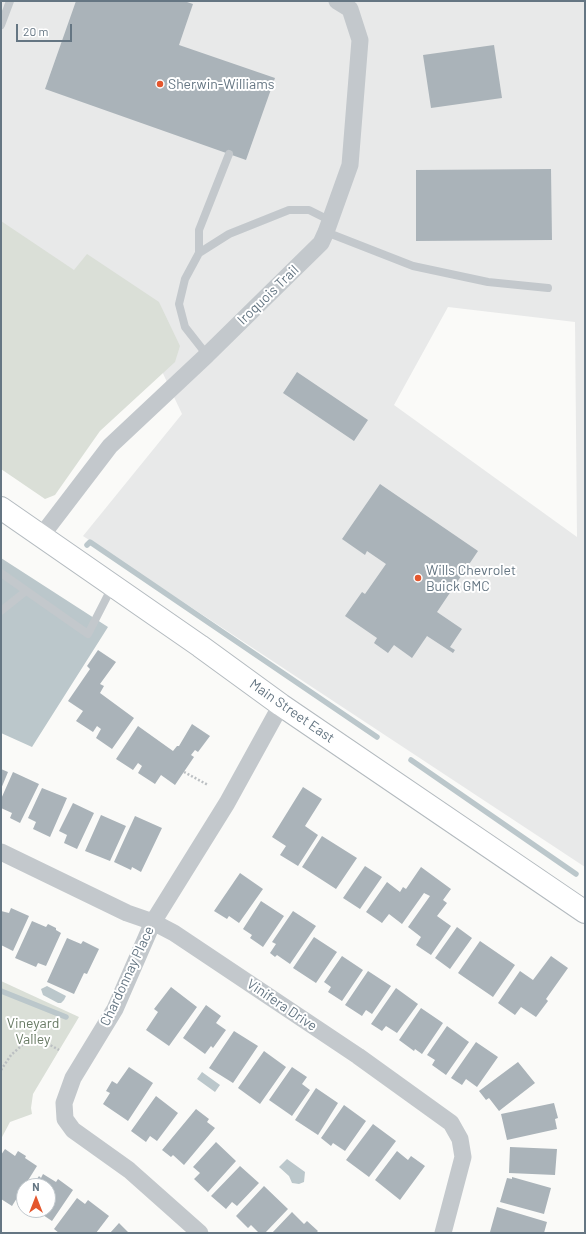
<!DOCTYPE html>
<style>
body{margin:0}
#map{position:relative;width:586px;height:1234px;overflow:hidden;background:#fafaf8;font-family:Barlow,sans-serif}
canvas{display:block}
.frame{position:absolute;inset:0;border:2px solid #657683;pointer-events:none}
.north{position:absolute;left:16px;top:1178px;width:40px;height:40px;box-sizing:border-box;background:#fff;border:1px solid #c1c8cd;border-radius:50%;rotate:0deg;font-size:11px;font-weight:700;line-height:16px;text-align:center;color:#657683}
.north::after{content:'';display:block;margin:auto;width:14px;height:18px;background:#e4572e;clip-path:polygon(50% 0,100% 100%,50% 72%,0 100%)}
.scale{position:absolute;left:16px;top:24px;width:56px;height:18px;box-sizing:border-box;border:2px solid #657683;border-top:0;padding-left:5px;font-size:12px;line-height:14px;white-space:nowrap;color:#657683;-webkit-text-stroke:3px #fff;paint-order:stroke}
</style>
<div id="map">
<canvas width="586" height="1234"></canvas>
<div class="frame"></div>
<div class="north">N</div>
<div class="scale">20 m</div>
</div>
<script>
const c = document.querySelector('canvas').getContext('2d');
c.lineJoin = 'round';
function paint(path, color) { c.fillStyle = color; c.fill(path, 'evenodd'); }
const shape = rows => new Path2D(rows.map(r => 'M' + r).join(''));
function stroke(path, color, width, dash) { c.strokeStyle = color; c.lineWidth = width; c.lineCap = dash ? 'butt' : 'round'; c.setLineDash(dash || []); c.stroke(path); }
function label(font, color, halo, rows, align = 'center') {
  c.font = font + ' Barlow,sans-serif'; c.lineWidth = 4; c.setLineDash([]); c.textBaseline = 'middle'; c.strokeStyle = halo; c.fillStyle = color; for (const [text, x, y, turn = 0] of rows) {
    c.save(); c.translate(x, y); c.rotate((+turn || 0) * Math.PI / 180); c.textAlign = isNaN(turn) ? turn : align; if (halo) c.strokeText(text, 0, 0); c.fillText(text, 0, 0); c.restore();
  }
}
paint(shape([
 [1,1,585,1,585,867,83,536,182,414,144,333,1,234],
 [448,307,575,322,577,537,394,405]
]), '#e8e9e9');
paint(shape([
 [1,221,74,270,87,254,159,302,180,346,175,362,100,431,55,495,45,499,1,469],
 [1,981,79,1017,33,1094,31,1108,32,1114,10,1122,1,1139]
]), '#dadfd7');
paint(shape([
 [1,558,108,627,32,747,1,733],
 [47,986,66,996,64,1000,61,1003,58,1003,43,995,41,989],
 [202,1072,220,1085,215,1092,197,1079],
 [287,1159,305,1172,304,1182,299,1184,292,1183,289,1176,279,1167]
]), '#bbc7cb');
stroke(shape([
 [87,545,90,542,377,737],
 [411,760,576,874],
 [1,991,66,1017]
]), '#bbc7cb', 5.5);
paint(shape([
 [76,1,184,1,193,4,179,45,275,78,246,160,45,89],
 [494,45,502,98,431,108,423,55],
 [551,169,552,240,416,241,416,170],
 [297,372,368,420,354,441,283,393],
 [380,484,478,551,437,612,462,629,450,647,455,650,453,653,427,636,412,658,394,645,388,653,374,643,377,638,345,616,362,592,365,594,386,564,367,551,365,555,342,539],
 [98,650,116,662,100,684,104,686,100,693,134,718,112,749,96,738,101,729,97,726,93,732,76,721,83,711,68,701,90,669,87,666],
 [192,724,210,736,198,752,195,750,191,755,194,757,175,785,161,775,155,784,138,773,142,766,138,763,133,770,116,759,138,726,173,751,177,746,179,746],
 [1,769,8,772,1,789],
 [13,772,39,784,20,823,10,818,12,813,1,808,1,799],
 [303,787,322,799,305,826,318,835,298,866,280,855,286,846,272,837],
 [42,788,67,798,50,837,33,829,36,822,28,818],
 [73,803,94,813,77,849,64,843,67,835,59,831],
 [101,815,126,826,110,861,85,851],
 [135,816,162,828,141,872,132,867,131,870,114,862],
 [322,836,357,858,336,889,302,867],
 [365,866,382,877,360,909,343,898],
 [421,867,451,889,443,900,447,903,437,916,451,926,431,955,416,945,421,937,408,927,430,896,424,893,402,924,389,914,382,923,366,912,387,882,400,892,403,887,406,889],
 [240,873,263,889,239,923,229,916,227,919,214,911],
 [261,901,284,916,263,947,250,938,252,935,243,929],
 [11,908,29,916,13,951,1,945,1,911,9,913],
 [293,911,316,926,290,964,277,955,275,957,270,953,276,944,272,942],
 [32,921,46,927,48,924,56,928,56,930,61,933,46,966,38,963,36,967,15,958],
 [457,927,472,938,450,969,435,958],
 [314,937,337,952,316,983,293,968],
 [67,938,81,944,83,941,99,949,87,974,84,973,74,994,47,982],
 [480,941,515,965,493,997,458,973],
 [342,956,363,970,342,1001,328,992,331,987,324,982],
 [551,956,568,968,546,999,548,1001,536,1017,521,1007,515,1015,498,1003,520,971,533,980],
 [368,971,391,986,372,1014,366,1010,362,1016,345,1005],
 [171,987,197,1007,169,1046,146,1030,158,1012,154,1009],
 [396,988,418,1004,397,1033,386,1026,382,1031,371,1024],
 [206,1005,221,1016,216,1023,226,1030,213,1048,211,1046,205,1054,183,1038],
 [421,1008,443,1023,422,1054,415,1049,414,1051,399,1040],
 [447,1026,469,1042,446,1075,432,1065,435,1060,427,1055],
 [234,1031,258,1046,233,1083,209,1068],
 [476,1042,498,1057,477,1087,466,1079,462,1085,451,1078],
 [264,1051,286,1067,260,1104,238,1088],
 [518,1062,535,1083,499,1111,489,1098,486,1100,479,1091],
 [129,1067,153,1083,128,1121,103,1104,110,1093,106,1091,112,1081,117,1084],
 [292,1067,307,1077,302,1084,310,1090,292,1116,269,1100],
 [316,1088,338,1103,318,1135,295,1120],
 [156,1096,178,1113,157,1141,150,1136,146,1142,131,1131],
 [554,1103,558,1118,555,1119,557,1129,507,1140,501,1114],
 [344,1105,366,1121,345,1151,333,1143,331,1146,321,1138],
 [196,1109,209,1119,207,1122,215,1128,184,1165,173,1155,171,1157,162,1150],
 [373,1124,396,1141,369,1177,346,1160],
 [216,1142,236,1161,208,1192,194,1179,200,1173,193,1167],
 [510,1147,557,1149,555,1175,509,1173],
 [5,1149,15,1156,18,1151,26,1156,25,1158,37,1166,12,1206,1,1199,1,1155],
 [397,1151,408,1160,411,1156,425,1166,400,1200,375,1180],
 [240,1166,259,1183,237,1206,232,1202,226,1209,211,1196],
 [43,1174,56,1182,58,1179,73,1190,52,1221,37,1211,35,1214,28,1210,48,1210,48,1186,32,1186,39,1176,41,1178],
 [512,1177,551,1188,544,1214,500,1202,507,1178,512,1179],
 [264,1186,288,1209,265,1233,259,1233,251,1225,248,1228,236,1216],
 [24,1198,24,1207,20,1204],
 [77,1198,85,1204,88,1200,109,1216,96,1233,59,1233,54,1229],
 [497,1207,547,1222,544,1233,490,1232],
 [292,1212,304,1224,307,1221,318,1231,316,1233,272,1233],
 [119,1223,129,1233,110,1233]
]), '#aab3b9');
const secondary = shape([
 [1,508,200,646,281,705,585,912]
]);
stroke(secondary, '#b3babf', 24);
stroke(shape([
 [184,772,208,785],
 [1,1070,11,1055,27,1041,43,1041,59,1050]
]), '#bbbfc2', 2.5, [2, 2]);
stroke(shape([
 [1,25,10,1],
 [326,232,413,266,488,282,548,288],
 [199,253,199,230,229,154],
 [207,355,185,327,179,304,185,279,199,253,229,234,289,210,309,210,331,221],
 [1,573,88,634,112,587],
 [1,611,26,591]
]), '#c3c8cc', 8);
stroke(shape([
 [42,535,110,446,207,355,321,243,326,232,350,165,360,40,350,9,337,1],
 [1,852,127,913,153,922,174,933,358,1056,451,1123,460,1139,463,1157,443,1233],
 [200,1233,129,1170,73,1130,65,1119,64,1103,73,1078,115,1009,153,922,227,803,281,705]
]), '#c3c8cc', 17);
stroke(secondary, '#fff', 22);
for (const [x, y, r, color] of [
 [160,84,4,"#e4572e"],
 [418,578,4,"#e4572e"]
]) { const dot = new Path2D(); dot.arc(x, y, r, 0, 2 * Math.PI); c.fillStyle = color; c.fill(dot); stroke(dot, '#fff', 1.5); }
label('14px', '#657683', '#fff', [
 ["Sherwin-Williams",168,84],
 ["Wills Chevrolet",426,570],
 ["Buick GMC",426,586]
], 'left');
label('14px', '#657683', '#fff', [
 ["Iroquois Trail",268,295,-44],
 ["Main Street East",292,711,35],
 ["Chardonnay Place",127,976,-65],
 ["Vinifera Drive",282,1005,34]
]);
label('14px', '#687a64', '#fff', [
 ["Vineyard",33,1023],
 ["Valley",33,1039]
]);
</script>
